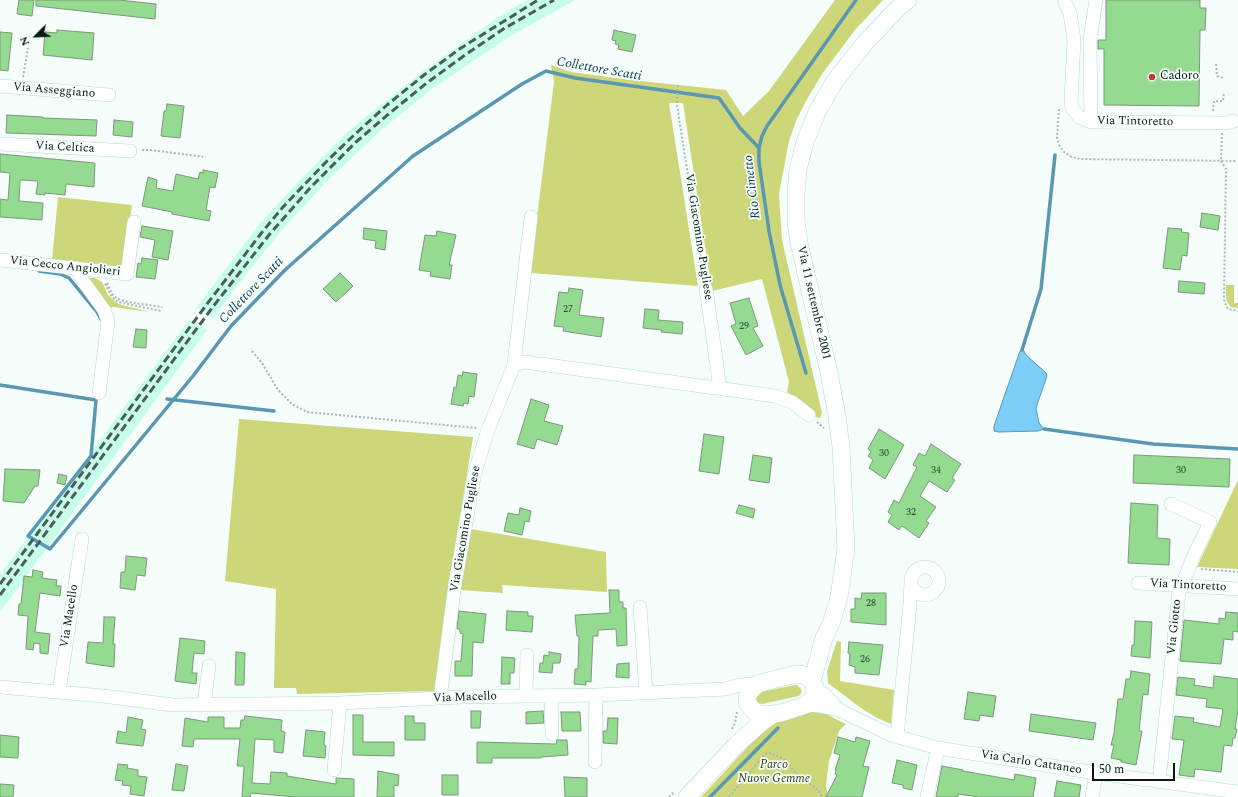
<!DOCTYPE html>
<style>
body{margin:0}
#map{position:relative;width:1238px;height:797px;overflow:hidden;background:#f5fefb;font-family:Spectral,serif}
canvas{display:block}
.north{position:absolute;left:16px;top:16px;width:40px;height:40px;-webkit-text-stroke:3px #f5fefb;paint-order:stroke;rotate:246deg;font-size:11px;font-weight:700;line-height:16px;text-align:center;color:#071813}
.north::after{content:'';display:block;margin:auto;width:14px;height:18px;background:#071813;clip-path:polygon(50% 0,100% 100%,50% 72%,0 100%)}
.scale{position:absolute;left:1092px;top:763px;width:83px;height:18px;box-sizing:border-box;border:2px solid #071813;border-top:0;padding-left:5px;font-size:12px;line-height:14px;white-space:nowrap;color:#071813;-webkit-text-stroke:3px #f5fefb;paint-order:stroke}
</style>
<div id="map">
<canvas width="1238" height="797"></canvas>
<div class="north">N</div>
<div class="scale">50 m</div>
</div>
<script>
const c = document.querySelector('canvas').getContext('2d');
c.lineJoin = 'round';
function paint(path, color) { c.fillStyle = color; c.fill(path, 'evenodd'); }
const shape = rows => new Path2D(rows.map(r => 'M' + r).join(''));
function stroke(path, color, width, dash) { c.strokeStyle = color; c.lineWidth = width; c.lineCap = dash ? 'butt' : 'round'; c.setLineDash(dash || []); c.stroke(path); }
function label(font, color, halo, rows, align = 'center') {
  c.font = font + ' Spectral,serif'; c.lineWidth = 3.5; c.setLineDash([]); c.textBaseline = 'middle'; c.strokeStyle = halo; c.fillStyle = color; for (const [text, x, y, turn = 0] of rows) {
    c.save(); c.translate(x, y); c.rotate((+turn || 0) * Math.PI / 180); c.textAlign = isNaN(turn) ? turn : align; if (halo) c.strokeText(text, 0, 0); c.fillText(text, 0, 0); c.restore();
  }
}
paint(shape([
 [527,0,575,0,509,37,432,89,379,132,329,179,282,230,244,277,213,318,197,307,258,226,300,180,346,133,422,72,497,18],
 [189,320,207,330,0,612,0,575]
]), '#c7fdeb');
paint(shape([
 [835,0,883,0,855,30,822,74,806,101,796,121,789,141,779,194,782,240,822,413,820,418,816,417,804,403,787,392,789,382,762,279,712,291,683,103,669,103,698,286,531,273,537,217,554,82,551,65,571,72,631,80,726,90,743,116,769,91],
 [58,197,132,205,124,262,122,265,115,267,52,260],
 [90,278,95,278,102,282,108,295,118,304,150,312,113,307,110,308,90,282],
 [1226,285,1234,285,1234,303,1238,303,1238,308,1231,307,1227,302,1226,297],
 [239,419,473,437,450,579,437,691,297,694,296,688,274,688,276,589,225,581],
 [1238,480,1238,569,1197,567],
 [471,529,606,552,607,592,502,585,503,593,460,590],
 [837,641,841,642,840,681,894,690,891,724,877,718,858,706,828,683,827,671],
 [795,685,797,685,801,689,802,692,799,696,762,704,758,703,756,700,756,698,761,692],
 [815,711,822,712,846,724,839,731,829,761,826,785,828,797,701,797,769,724,805,712]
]), '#cdd779');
const water = shape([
 [1022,350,1024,351,1026,355,1046,373,1047,376,1036,408,1039,423,1044,429,1038,431,998,432,994,431,994,426,1020,351,1022,350]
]);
paint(water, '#7ccef6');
stroke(water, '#5997b2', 1);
stroke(shape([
 [39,271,60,274,69,278,97,312,101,319],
 [1022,350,1041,289,1055,155],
 [806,373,780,285,769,231,759,162,759,148,762,136,767,126,856,0],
 [0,385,96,400,91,456,28,536,50,549,193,376,231,326,285,270,413,156,522,84,546,71,575,78,719,98,740,128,759,148],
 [167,399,274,411],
 [1044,429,1153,444,1238,449],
 [710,797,778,728]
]), '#5997b2', 3.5);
const building = shape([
 [19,0,34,0,32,16,17,14,19,0],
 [36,0,119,0,156,4,155,19,36,6,36,0],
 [1106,0,1200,0,1200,8,1206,8,1205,30,1200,30,1199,106,1104,105,1104,49,1098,49,1098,40,1106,40,1106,0],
 [57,30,94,33,92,60,43,55,45,32,57,33,57,30],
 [614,30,636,35,632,52,618,49,619,45,615,44,616,41,612,40,614,30],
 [0,32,12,33,8,71,0,70,0,32],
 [167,104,184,106,180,138,161,136,164,111,166,111,167,104],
 [7,115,43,117,43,118,97,120,96,136,6,133,7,115],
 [114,120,133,122,132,137,113,135,114,120],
 [0,154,95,163,94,187,66,184,65,195,45,193,45,195,36,194,38,181,20,180,19,201,43,203,42,220,0,217,0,199,8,200,10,173,0,172,0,154],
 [203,170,218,173,215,188,210,187,206,210,211,211,209,221,172,214,172,212,142,206,148,177,157,180,156,188,173,191,176,174,198,179,200,172,203,173,203,170],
 [1202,213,1220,216,1218,230,1200,227,1202,213],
 [142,226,173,231,168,260,152,257,155,240,140,237,142,226],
 [364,228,387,231,385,250,375,248,376,241,363,239,364,228],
 [1168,228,1182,229,1181,232,1189,233,1187,256,1182,255,1180,270,1163,268,1168,228],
 [437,231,456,235,449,265,452,265,450,279,430,276,431,272,419,270,425,235,436,236,437,231],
 [142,258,158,260,155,279,136,277,138,263,141,264,142,258],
 [340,273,353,286,336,302,323,289,340,273],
 [1179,281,1205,283,1204,294,1178,292,1179,281],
 [569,288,583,290,579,315,604,318,601,337,563,331,564,327,554,326,559,292,568,293,569,288],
 [749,298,758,326,753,328,763,346,746,355,731,326,736,324,730,303,749,298],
 [645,309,659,310,658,320,683,322,682,334,661,332,662,330,643,328,645,309],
 [136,329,147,330,146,348,133,347,136,329],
 [463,372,477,374,474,397,469,396,468,404,464,403,463,406,451,404,454,387,456,388,458,375,462,376,463,372],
 [531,399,549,405,544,421,563,426,557,445,537,439,534,449,517,444,531,399],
 [879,429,904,445,885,479,869,468,873,460,868,456,871,452,868,449,879,429],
 [704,434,724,437,719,474,699,471,704,434],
 [931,444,961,464,952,478,955,480,947,492,929,481,920,496,936,507,926,521,929,523,919,538,902,526,899,530,888,522,892,515,888,512,894,500,899,503,917,467,913,465,919,453,925,456,931,444],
 [753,455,772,458,769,483,749,480,753,455],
 [1134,455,1230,459,1229,487,1133,483,1134,455],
 [5,469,40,470,38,486,35,486,24,503,3,501,5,469],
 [59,474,67,476,65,485,57,483,59,474],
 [1131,503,1158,505,1157,538,1170,539,1169,565,1128,563,1131,503],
 [739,505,755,509,753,518,736,513,739,505],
 [520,508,531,511,529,522,525,521,522,535,504,531,508,513,519,515,520,508],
 [126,556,147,558,145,576,137,575,135,590,120,588,121,572,125,572,126,556],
 [33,570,43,572,42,578,57,580,56,586,61,586,60,596,40,593,35,632,50,634,48,654,40,653,40,644,34,643,33,650,26,649,28,616,18,615,19,604,21,604,24,576,32,577,33,570],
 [609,590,619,590,619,602,623,602,623,608,626,608,627,645,617,646,616,629,598,630,598,636,593,636,591,682,586,681,586,685,574,684,575,669,578,669,579,636,577,636,575,615,610,613,609,590],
 [862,593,886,593,886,625,851,622,851,609,855,609,855,598,861,599,862,593],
 [459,611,486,614,483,643,473,642,472,676,455,676,455,661,461,661,463,634,460,633,460,629,457,629,459,611],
 [507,611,528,612,528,616,533,616,532,632,506,630,507,611],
 [1226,612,1238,613,1238,632,1233,631,1233,640,1224,639,1221,664,1180,661,1184,620,1219,624,1219,618,1225,619,1226,612],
 [104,617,115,617,113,644,115,644,114,667,86,663,88,642,103,643,104,617],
 [1135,621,1152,622,1150,658,1131,656,1132,645,1134,645,1135,621],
 [180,638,205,641,204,654,194,653,192,673,197,673,196,684,175,681,180,638],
 [849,642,883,645,879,675,855,673,855,667,849,665,850,654,848,653,849,642],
 [236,652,245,653,244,685,235,685,236,652],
 [549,652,561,654,560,663,553,663,552,673,539,672,540,663,543,663,544,655,549,656,549,652],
 [502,657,515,658,514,673,510,673,510,684,501,684,502,657],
 [629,663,629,678,616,677,617,664,629,663],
 [1131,671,1150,674,1148,695,1143,694,1139,731,1142,731,1136,765,1121,762,1121,760,1111,758,1114,745,1111,745,1114,733,1118,699,1123,699,1126,679,1130,679,1131,671],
 [1214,676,1238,679,1238,710,1235,729,1237,729,1235,738,1233,738,1232,746,1224,745,1221,772,1195,769,1194,777,1179,775,1184,740,1172,739,1175,716,1194,718,1193,722,1220,727,1223,709,1206,707,1207,699,1176,695,1178,677,1195,679,1194,685,1213,688,1214,676],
 [968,692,996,696,993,717,980,715,979,721,964,719,968,692],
 [471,711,481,711,480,728,471,728,471,711],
 [543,711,544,723,526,724,526,712,543,711],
 [561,712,580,712,581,731,562,731,561,712],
 [1031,714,1096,723,1093,740,1029,731,1031,714],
 [353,715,363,715,363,742,394,742,394,756,353,755,353,715],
 [245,716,282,720,281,731,285,732,283,753,274,752,274,740,255,739,252,783,270,784,271,772,287,773,287,776,336,784,336,778,354,779,354,797,295,797,251,793,250,797,242,797,244,766,237,766,240,739,194,739,193,747,182,746,185,718,208,722,208,717,224,717,224,728,240,728,241,720,244,720,245,716],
 [405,716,414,716,414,723,425,723,425,740,405,740,405,716],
 [128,717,143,720,141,729,146,730,143,746,116,743,118,731,126,733,128,717],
 [608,718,618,718,617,744,603,743,603,731,607,731,608,718],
 [306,730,325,732,324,745,326,746,325,758,303,756,306,730],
 [0,735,19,737,18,758,0,757,0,735],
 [838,737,855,742,856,737,870,741,863,766,869,767,862,797,826,797,837,775,835,774,836,770,835,770,840,755,834,753,838,737],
 [557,740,567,740,568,755,541,757,541,758,492,758,492,763,477,763,477,742,556,744,557,740],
 [897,760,917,765,912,790,903,788,903,785,892,783,897,760],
 [118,764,128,765,127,768,138,770,138,776,147,777,144,796,130,794,131,786,122,785,123,781,115,780,118,764],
 [176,764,188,766,184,791,172,790,176,764],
 [942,766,963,770,963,771,1014,780,1015,774,1036,778,1033,797,979,797,958,794,958,797,936,797,942,766],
 [378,771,399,775,398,786,394,785,394,797,377,797,378,771],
 [442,775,458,775,458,795,442,795,442,775],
 [564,777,587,778,587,797,565,797,564,777],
 [1057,781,1081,785,1079,797,1054,797,1057,781],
 [0,784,14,785,13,797,0,797,0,784]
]);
paint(building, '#94da91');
stroke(building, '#7d977b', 1);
const minor = shape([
 [1064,0,1070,13,1074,40,1071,101,1072,108,1079,117,1091,122,1227,123,1233,121],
 [0,86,109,95],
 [1091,122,1090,39,1096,0],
 [0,144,130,151],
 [0,260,127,274,134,222],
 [76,268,83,281,104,310,108,321,99,393],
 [706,289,720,388],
 [514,365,525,362,775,396,792,402,809,415],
 '911 581a14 14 0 1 1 28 0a14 14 0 1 1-28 0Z',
 [1138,583,1238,589],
 [640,607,646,693],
 [0,687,103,696,172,705,340,703,461,697,596,695,726,689,739,685,757,684],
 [815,691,824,694,839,710],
 [59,692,82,539],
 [526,696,527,655],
 [551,696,552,734],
 [440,698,455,584,475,472,488,430,514,365,531,217],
 [204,705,209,666],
 [806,705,819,706,839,710,891,735,938,748,1096,773,1238,792],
 [897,737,910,604,911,582],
 [595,762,596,695],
 [334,770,340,703],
 [1159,781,1179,592,1195,553,1210,522,1171,504],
 [927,797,938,748],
 [1092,797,1096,773]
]);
const major = shape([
 [801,674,807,677,812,681,815,687,814,698,806,705,781,713,765,715,756,713,748,704,747,700,748,694,757,684,792,675,801,674],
 [812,681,824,638,832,621,839,597,846,548,841,447,837,416,829,373,799,243,796,221,796,193,798,169,805,142,817,112,835,81,865,43,897,9,908,0],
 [687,797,737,744,762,722,774,714]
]);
stroke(minor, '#afdbcc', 14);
stroke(major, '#afdbcc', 18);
stroke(shape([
 [1216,64,1217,76,1224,78],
 [23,77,28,48],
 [678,85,677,105,704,278],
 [1059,109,1057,137,1059,145,1064,152,1072,157,1080,159,1236,161],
 [1213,111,1214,101,1223,101,1224,92],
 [1222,133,1221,161,1226,169,1224,299,1226,306,1228,309,1238,311],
 [142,150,150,150,206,157],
 [107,283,112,294,118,299,128,302,162,307],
 [105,284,112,297,118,302,161,311],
 [252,351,262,363,278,390,292,404,307,412,477,428],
 [817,422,824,428],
 [1201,569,1238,572],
 [732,729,735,723,737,712],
 [669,797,674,792],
 [729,797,765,754,771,753,785,760,795,772,819,791,822,797]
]), '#abb7b3', 2, [2, 2]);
stroke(minor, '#fff', 13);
stroke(major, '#fff', 17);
stroke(shape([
 [0,584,207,304,263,231,283,207,327,161,352,137,387,105,424,75,461,48,538,0],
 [0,595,212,308,269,235,310,188,356,142,391,112,428,82,465,55,505,28,554,0]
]), '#4d5c58', 3, [8, 4]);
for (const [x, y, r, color] of [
 [1152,77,4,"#c63835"]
]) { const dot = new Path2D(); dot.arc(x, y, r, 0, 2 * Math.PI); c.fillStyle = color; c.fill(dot); stroke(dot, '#f5fefb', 1.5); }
label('10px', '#2a4832', null, [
 ["27",568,310],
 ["29",744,327],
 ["30",884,454],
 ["34",936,471],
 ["30",1181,471],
 ["32",911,513],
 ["28",871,604],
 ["26",865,660]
]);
label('12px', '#071813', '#f5fefb', [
 ["Cadoro",1160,77]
], 'left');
label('12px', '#071813', '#f5fefb', [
 ["Via Asseggiano",54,91,5],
 ["Via Tintoretto",1135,122,1],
 ["Via Celtica",65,148,3],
 ["Via Giacomino Pugliese",698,237,81],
 ["Via Cecco Angiolieri",65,267,6],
 ["Via 11 settembre 2001",813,303,77],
 ["Via Giacomino Pugliese",466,529,-80],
 ["Via Tintoretto",1188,586,3],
 ["Via Macello",70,616,-81],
 ["Via Giotto",1175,627,-84],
 ["Via Macello",465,698,-2],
 ["Via Carlo Cattaneo",1031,763,9]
]);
label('italic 12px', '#35390f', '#f5fefb', [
 ["Parco",774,766],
 ["Nuove Gemme",774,780]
]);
label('italic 13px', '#04374b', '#f5fefb', [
 ["Collettore Scatti",599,70,10],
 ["Rio Cimetto",753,187,-97],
 ["Collettore Scatti",252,291,-46]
]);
</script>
